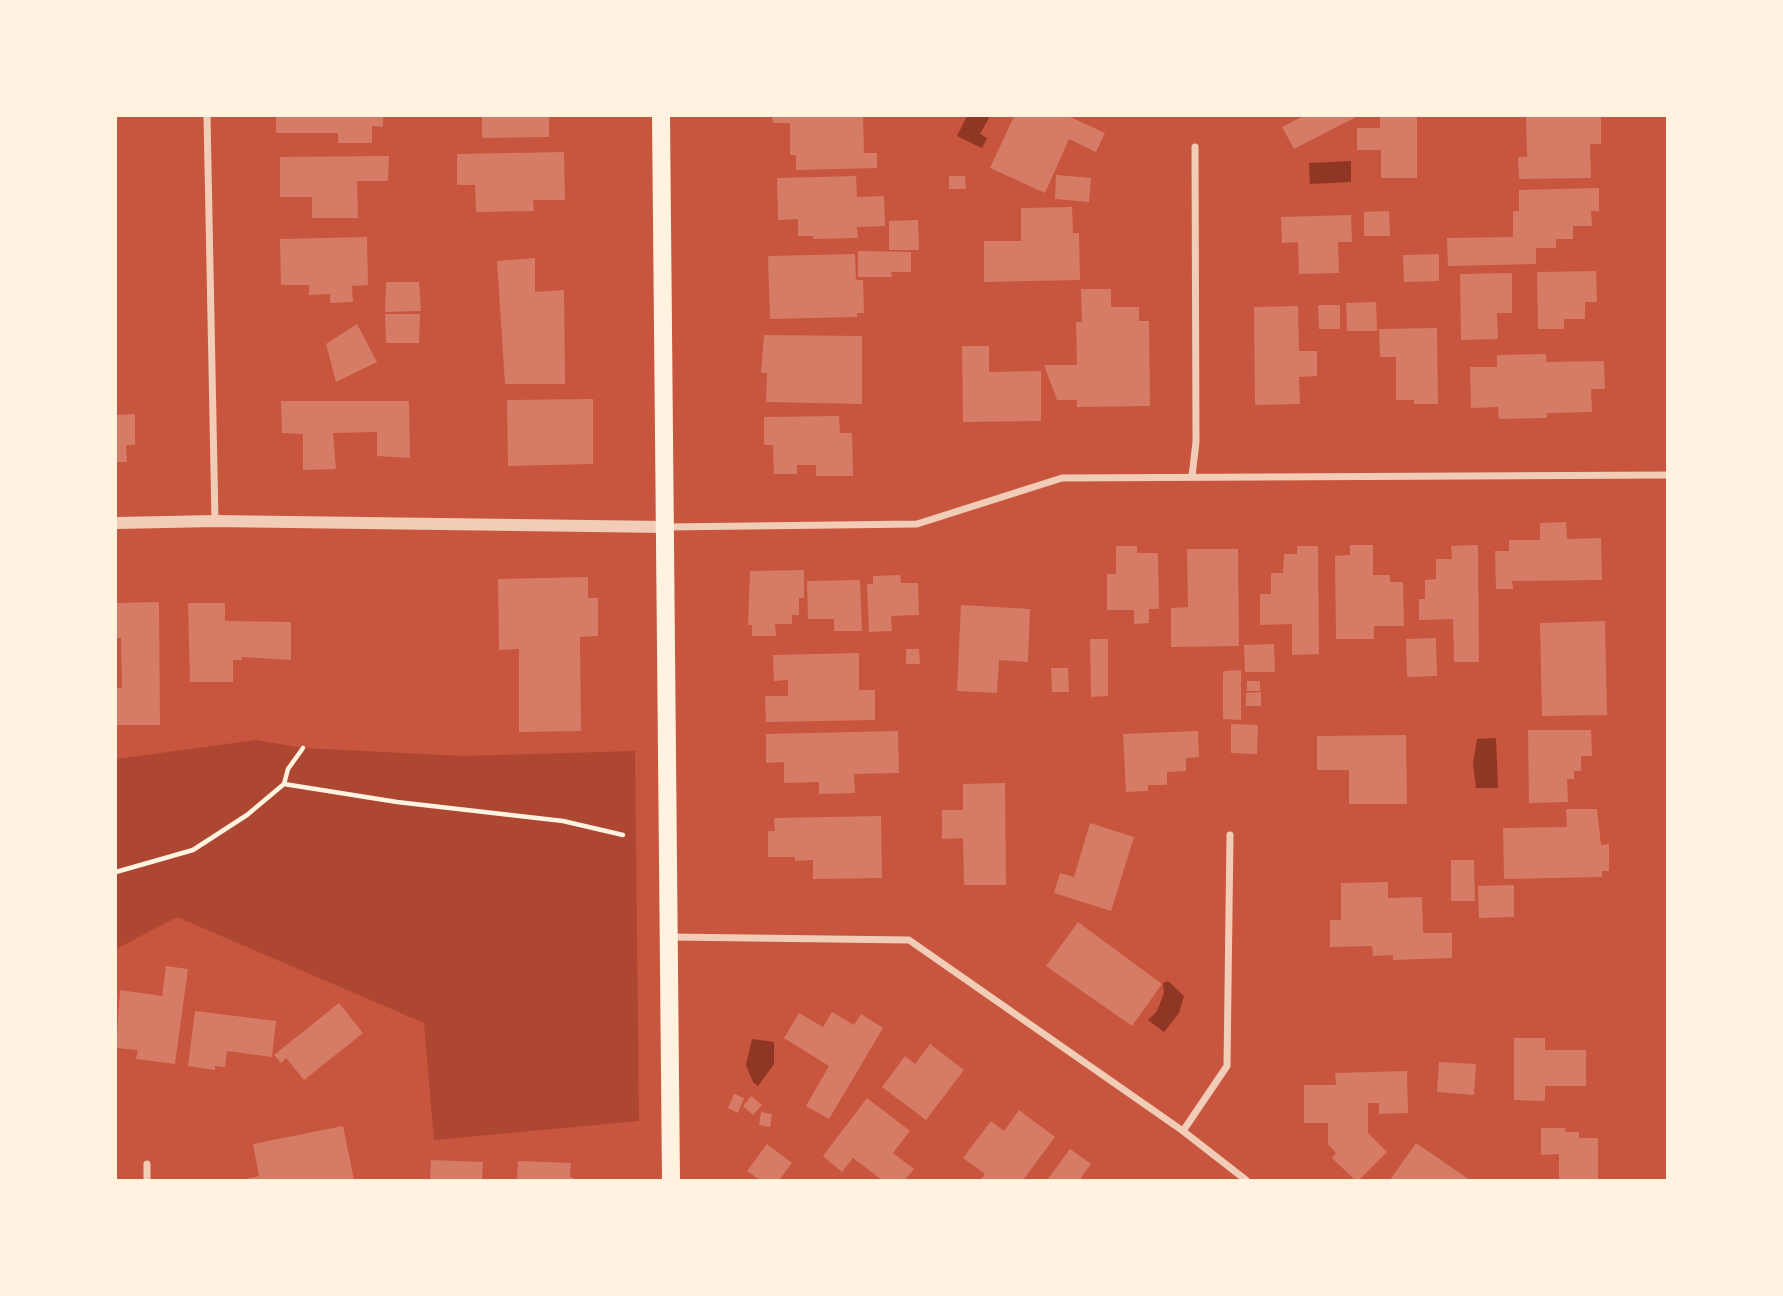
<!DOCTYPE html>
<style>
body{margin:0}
#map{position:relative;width:1783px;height:1296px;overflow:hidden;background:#c8553d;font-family:"Noto Serif",serif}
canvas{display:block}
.frame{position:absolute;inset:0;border:117px solid #fff3e0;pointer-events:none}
</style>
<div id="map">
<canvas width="1783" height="1296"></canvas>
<div class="frame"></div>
</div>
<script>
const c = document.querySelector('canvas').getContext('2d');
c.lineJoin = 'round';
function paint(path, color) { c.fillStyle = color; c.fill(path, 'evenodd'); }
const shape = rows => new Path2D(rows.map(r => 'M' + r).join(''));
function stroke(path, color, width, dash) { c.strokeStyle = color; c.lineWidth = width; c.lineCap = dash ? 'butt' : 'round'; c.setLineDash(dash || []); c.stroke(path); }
paint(shape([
 [256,740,303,748,464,756,635,751,639,1121,434,1140,424,1023,177,917,116,949,116,759]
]), '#ae4732');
paint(shape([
 [967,116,990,116,980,134,987,138,982,148,957,136],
 [1351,161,1351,182,1310,184,1309,163],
 [1496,738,1498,788,1476,788,1473,763,1477,739],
 [1168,981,1184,996,1179,1013,1164,1032,1148,1020,1157,1011,1164,993,1163,983],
 [752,1039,774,1042,774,1064,758,1086,753,1082,746,1065]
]), '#8f3625');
paint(shape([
 [276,116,383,116,383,127,372,126,372,143,338,143,338,133,276,133],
 [482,116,549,116,549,137,482,138],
 [772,116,863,116,864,153,877,153,877,168,796,170,796,155,790,155,790,123,773,123],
 [1014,116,1068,116,1105,133,1096,152,1069,139,1045,193,990,168],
 [1304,116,1358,116,1294,149,1282,127],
 [1380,116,1417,116,1417,178,1381,178,1381,150,1357,150,1357,128,1380,128],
 [1526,116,1601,116,1601,144,1590,144,1591,178,1519,179,1518,157,1527,157],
 [564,152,565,200,533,200,534,211,476,212,475,185,457,185,457,154],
 [389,156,388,181,357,181,358,218,312,218,312,197,280,197,280,157],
 [1056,175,1091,178,1089,202,1055,199],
 [856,176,857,197,884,196,885,226,857,227,858,238,813,239,813,236,798,236,798,219,778,220,777,178],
 [949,176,965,176,966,189,949,189],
 [1599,188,1599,211,1591,211,1592,226,1573,226,1573,239,1556,239,1556,248,1536,248,1536,264,1448,266,1447,238,1513,237,1513,211,1519,211,1519,190],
 [1072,207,1073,233,1079,233,1080,280,984,282,984,241,1021,241,1021,208],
 [1389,211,1390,236,1364,236,1364,212],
 [1351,215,1352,242,1338,242,1339,273,1299,274,1298,242,1282,243,1281,217],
 [918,220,919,250,889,250,889,221],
 [367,237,368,285,352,286,353,302,330,303,330,294,309,295,309,285,281,285,280,239],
 [858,251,911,252,911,272,891,272,892,277,858,277],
 [855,254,856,280,863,280,864,313,857,313,857,317,770,319,768,256],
 [1439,254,1439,281,1404,282,1403,255],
 [535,258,535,292,564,290,565,384,505,384,497,261],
 [1596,271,1597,302,1585,302,1585,319,1564,319,1564,329,1538,329,1537,272],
 [1512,273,1512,313,1497,313,1498,339,1461,340,1460,274],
 [386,282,419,282,421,311,385,312],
 [1081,289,1111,289,1111,307,1139,307,1139,321,1149,321,1150,406,1077,407,1077,400,1057,400,1044,365,1077,365,1076,322,1082,322],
 [1376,302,1377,331,1347,331,1346,303],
 [1318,305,1340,305,1340,329,1319,329],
 [1298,306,1299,351,1317,351,1317,376,1299,377,1300,404,1255,405,1254,307],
 [385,314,420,314,419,343,386,343],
 [357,324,377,362,336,382,326,344],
 [1437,328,1438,404,1414,404,1414,400,1396,400,1396,357,1380,357,1379,329],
 [764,335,862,336,862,404,766,402,767,373,761,373],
 [962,346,989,346,989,372,1041,371,1041,421,963,422],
 [1546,354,1546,362,1604,361,1605,389,1591,389,1592,412,1547,413,1547,418,1499,419,1498,407,1471,408,1470,367,1497,367,1497,355],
 [593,399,593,464,508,466,507,400],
 [281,401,409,401,410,458,377,456,377,432,333,433,336,469,303,470,303,434,282,433],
 [135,414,135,445,126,445,127,462,116,462,116,415],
 [839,416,840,433,852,433,853,476,816,476,816,465,797,465,797,474,774,474,773,445,764,445,764,417],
 [1566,522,1567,539,1601,538,1602,580,1512,581,1513,589,1496,589,1495,551,1509,551,1509,540,1540,540,1540,523],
 [1350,545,1373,545,1373,575,1390,575,1390,582,1403,582,1404,626,1374,626,1374,639,1336,639,1335,556,1350,555],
 [1478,545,1479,662,1454,662,1453,619,1419,620,1419,599,1425,599,1425,580,1436,579,1436,559,1452,559,1451,546],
 [1116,546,1137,546,1137,553,1158,553,1159,609,1149,609,1149,623,1134,624,1134,610,1107,610,1107,574,1116,574],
 [1297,546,1318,546,1319,654,1292,655,1292,624,1260,625,1260,594,1271,594,1271,573,1283,573,1284,554,1297,554],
 [1187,549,1238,549,1239,646,1171,647,1171,608,1188,607],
 [804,570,804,598,799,598,799,615,792,615,792,624,775,624,776,636,752,636,752,625,748,625,750,571],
 [900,575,901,583,918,583,919,615,891,616,892,631,869,632,867,584,873,584,873,576],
 [588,577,588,598,598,598,598,636,580,637,581,731,519,732,519,649,499,650,498,579],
 [860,580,862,631,834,631,834,619,808,619,807,581],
 [159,602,160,725,116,725,116,688,122,688,121,638,116,638,116,603],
 [188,603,225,603,225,621,291,622,291,660,242,657,242,660,233,660,233,682,190,682],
 [961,605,1030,609,1028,662,999,660,997,693,957,691],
 [1605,621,1607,715,1542,716,1540,623],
 [1436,638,1437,676,1407,677,1406,639],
 [1090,639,1108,639,1108,696,1091,697],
 [1274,644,1275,672,1245,672,1244,645],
 [906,649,919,649,920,664,906,664],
 [859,653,859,690,875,690,875,720,766,722,765,696,788,696,788,680,774,681,773,655],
 [1051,668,1068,668,1069,692,1052,692],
 [1241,670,1241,720,1223,719,1223,673,1225,671],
 [1247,681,1260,681,1260,691,1247,691],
 [1261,692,1261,706,1246,706,1246,693],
 [1231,724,1258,725,1257,754,1231,753],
 [1528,730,1591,730,1592,756,1581,756,1581,771,1574,771,1574,779,1567,779,1568,802,1529,803],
 [898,731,899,773,854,774,855,793,819,794,819,782,784,783,784,762,766,763,766,734],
 [1198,731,1199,757,1186,758,1186,771,1167,772,1167,785,1148,785,1148,791,1126,792,1123,734],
 [1406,735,1407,804,1349,804,1349,770,1317,770,1317,736],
 [1005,783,1006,885,964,885,963,838,942,839,942,810,963,810,963,784],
 [1566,809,1597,809,1601,845,1609,844,1609,871,1602,871,1602,877,1504,879,1503,828,1567,827],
 [881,816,882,878,813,879,813,860,795,861,795,857,768,857,768,831,775,831,774,818],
 [1090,823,1134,837,1111,911,1054,893,1060,873,1074,877],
 [1451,860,1474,860,1475,901,1451,901],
 [1388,882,1388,898,1422,897,1423,933,1452,933,1452,958,1393,960,1393,955,1373,956,1372,946,1330,947,1330,920,1341,920,1341,883],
 [1514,885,1514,917,1479,918,1478,886],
 [1078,922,1162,984,1132,1026,1046,966],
 [166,966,188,969,175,1064,136,1059,138,1050,116,1048,120,990,162,996],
 [339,1003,363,1033,304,1080,286,1058,281,1063,274,1055],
 [195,1011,276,1021,272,1057,227,1051,225,1067,215,1066,215,1070,188,1066],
 [832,1012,854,1025,861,1014,883,1028,829,1119,806,1106,829,1066,784,1038,799,1013,823,1027],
 [1514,1038,1545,1038,1545,1050,1586,1050,1586,1086,1545,1086,1545,1101,1514,1100],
 [930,1044,964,1070,926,1120,882,1087,905,1056,915,1064],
 [1439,1062,1476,1064,1474,1095,1437,1092],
 [1407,1071,1408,1113,1379,1114,1379,1103,1368,1103,1368,1133,1387,1152,1359,1180,1355,1180,1332,1158,1336,1153,1328,1144,1328,1123,1304,1123,1304,1085,1336,1085,1335,1073],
 [734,1094,744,1098,738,1113,728,1108],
 [751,1096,762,1105,753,1115,743,1106],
 [867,1098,910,1131,893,1153,914,1169,905,1180,882,1180,853,1158,842,1172,823,1156],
 [1019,1110,1055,1137,1023,1180,980,1180,985,1174,963,1158,991,1121,1004,1131],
 [761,1112,772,1114,770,1127,759,1125],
 [343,1126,354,1180,241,1180,259,1176,253,1144],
 [1541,1128,1565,1128,1566,1132,1579,1132,1579,1138,1598,1138,1598,1180,1559,1180,1559,1154,1541,1155],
 [1416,1143,1470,1180,1390,1180],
 [767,1144,792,1163,779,1180,760,1180,747,1171],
 [1070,1149,1091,1164,1081,1178,1084,1180,1047,1180],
 [431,1160,483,1162,482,1180,430,1180],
 [518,1161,571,1163,570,1177,574,1178,574,1180,517,1180]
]), '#d67c66');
stroke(shape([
 [303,748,288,769,284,784,397,802,563,821,623,835],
 [116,872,193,850,247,815,284,784]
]), '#fff3e0', 4.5);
stroke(shape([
 [207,116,215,521],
 [1192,476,1196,442,1195,147],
 [666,527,917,524,1062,478,1668,475],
 [670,937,909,940,1183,1131,1246,1180],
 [1183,1131,1227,1066,1230,835],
 [147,1164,147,1180]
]), '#f1ccb7', 7);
stroke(shape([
 [116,523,215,521,665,527]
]), '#f1ccb7', 12);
stroke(shape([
 [661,116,671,1180]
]), '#fff3e0', 18);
</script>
